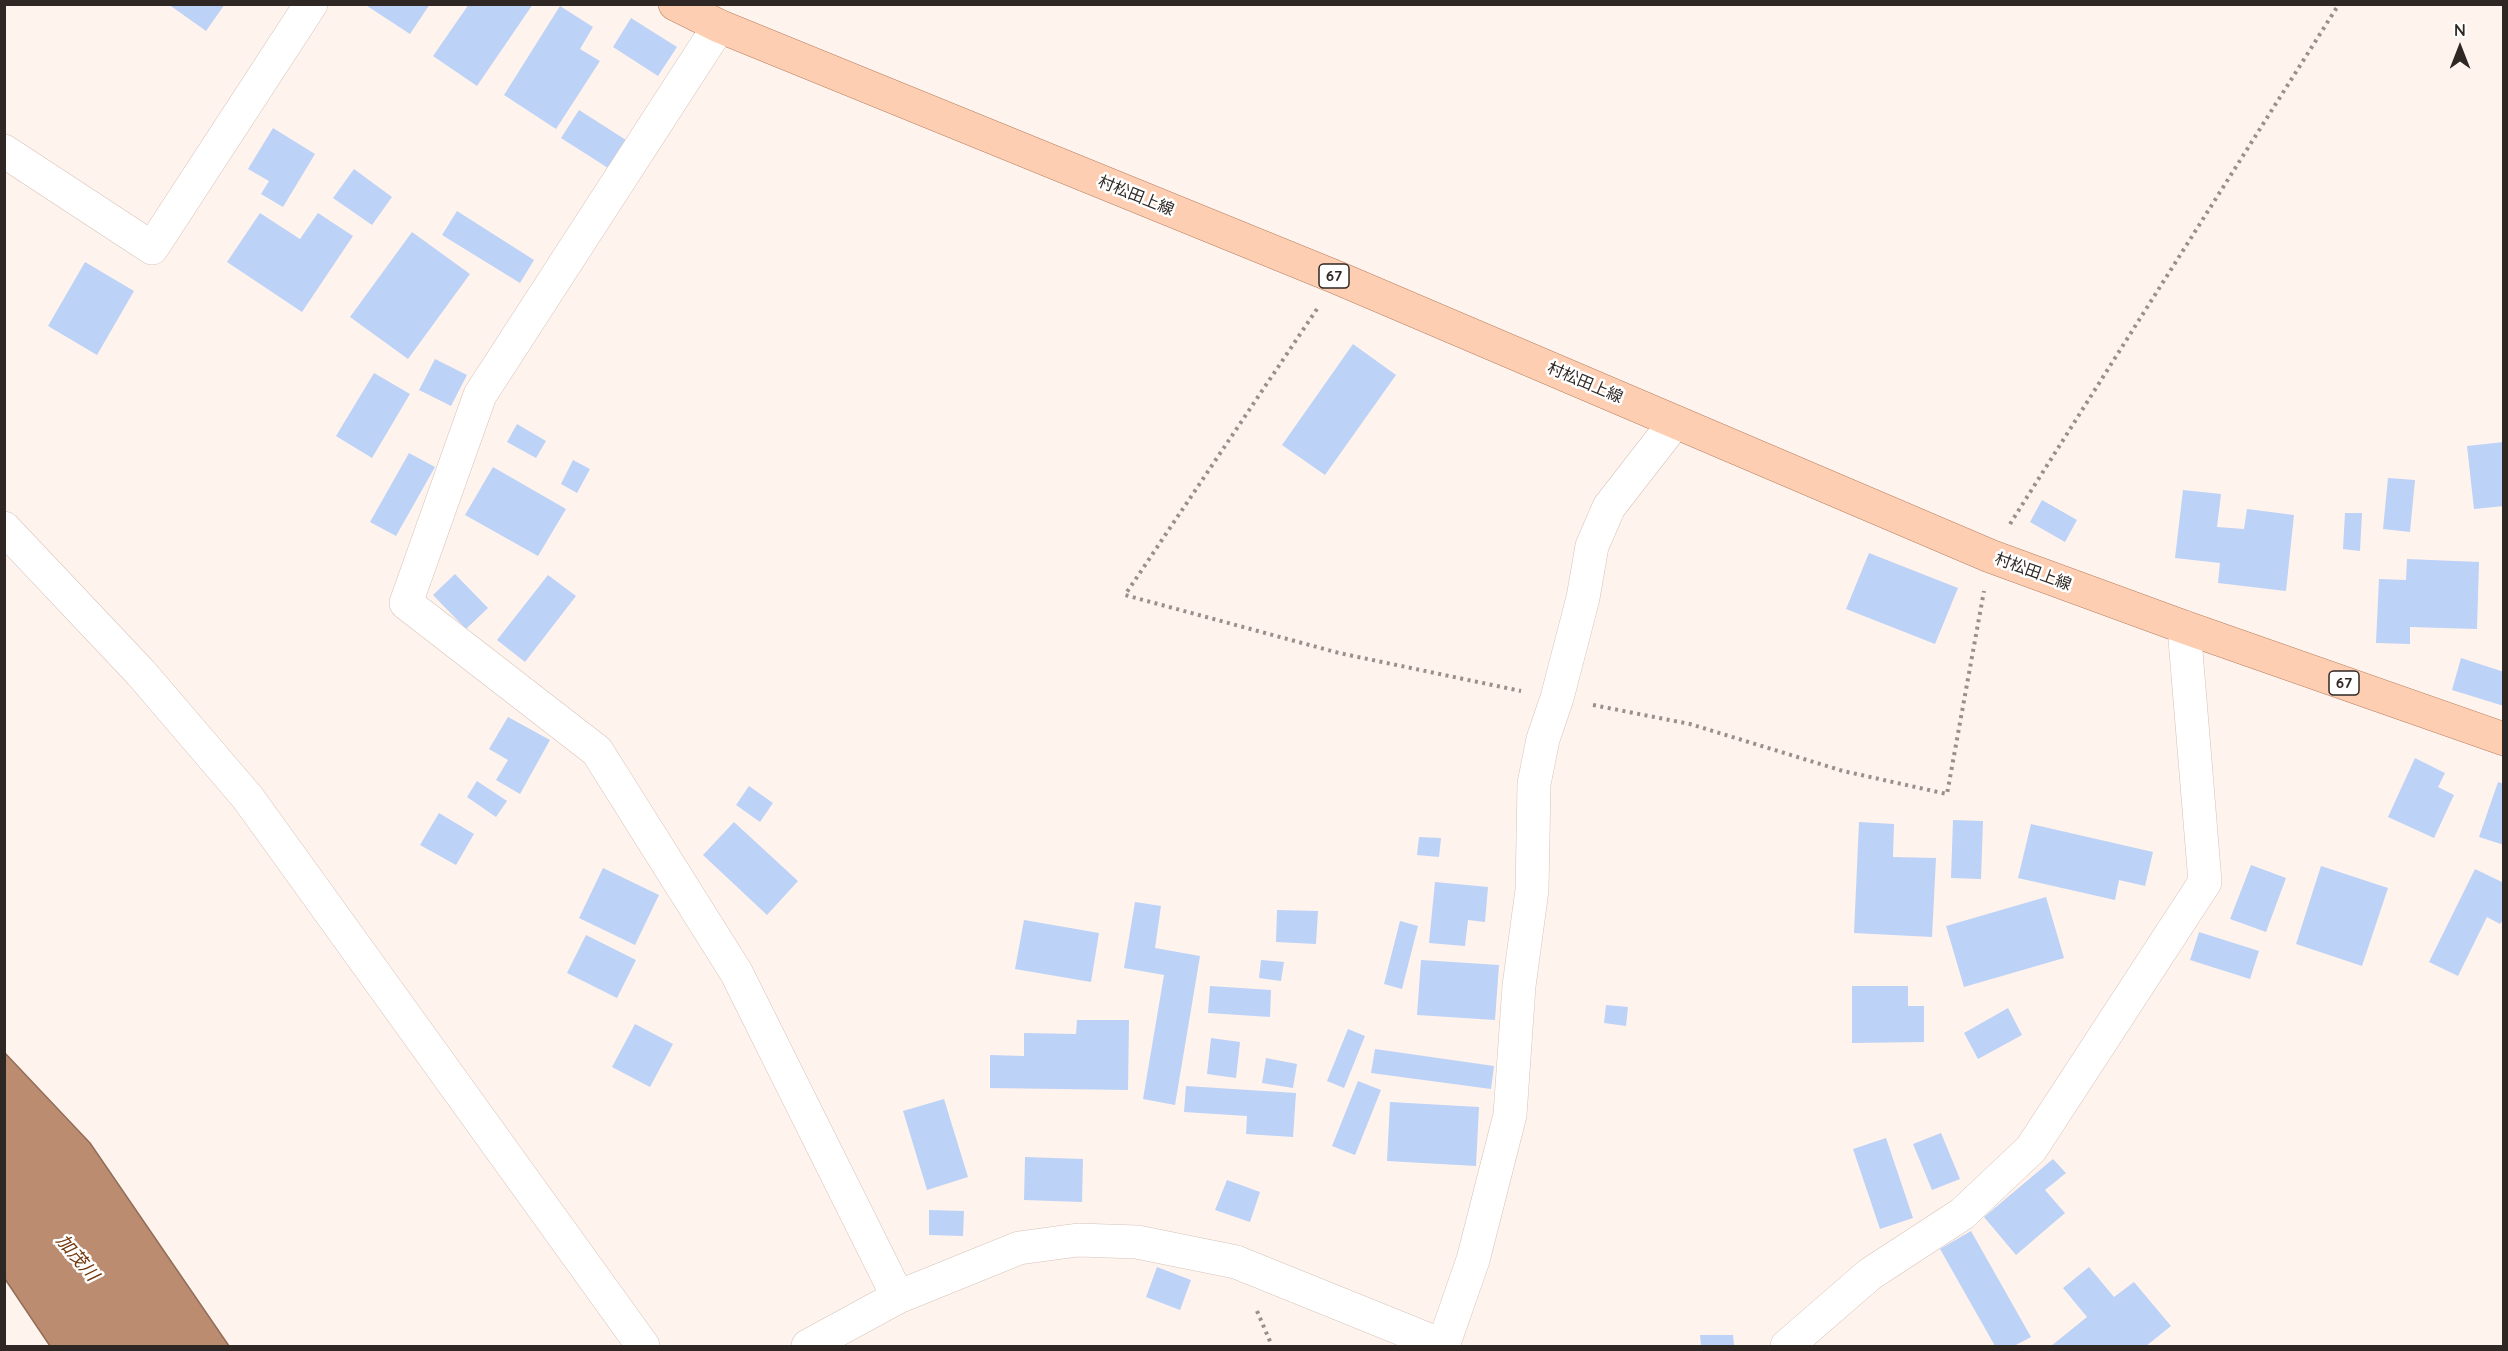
<!DOCTYPE html>
<meta charset="utf-8">
<style>
body{margin:0}
#map{position:relative;width:2508px;height:1351px;overflow:hidden;background:#fff3ed;font-family:Quicksand,sans-serif}
canvas{display:block}
.frame{position:absolute;inset:0;border:6px solid #2e2723;pointer-events:none}
.north{position:absolute;left:2430px;top:18px;width:60px;height:60px;-webkit-text-stroke:4px #fff;paint-order:stroke;rotate:0deg;font-size:16px;font-weight:700;line-height:24px;text-align:center;color:#2e2723}
.north::after{content:'';display:block;margin:auto;width:21px;height:27px;background:#2e2723;clip-path:polygon(50% 0,100% 100%,50% 72%,0 100%)}
</style>
<div id="map">
<canvas width="2508" height="1351"></canvas>
<div class="frame"></div>
<div class="north">N</div>
</div>
<script>
const c = document.querySelector('canvas').getContext('2d');
c.lineJoin = 'round';
function paint(path, color) { c.fillStyle = color; c.fill(path, 'evenodd'); }
const shape = rows => new Path2D(rows.map(r => 'M' + r).join(''));
function stroke(path, color, width, dash) { c.strokeStyle = color; c.lineWidth = width; c.lineCap = dash ? 'butt' : 'round'; c.setLineDash(dash || []); c.stroke(path); }
function label(font, color, halo, rows, align = 'center') {
  c.font = font + ' Quicksand,"Noto Sans JP",sans-serif'; c.lineWidth = 5; c.setLineDash([]); c.textBaseline = 'middle'; c.strokeStyle = halo; c.fillStyle = color; for (const [text, x, y, turn = 0] of rows) {
    c.save(); c.translate(x, y); c.rotate((+turn || 0) * Math.PI / 180); c.textAlign = isNaN(turn) ? turn : align; if (halo) c.strokeText(text, 0, 0); c.fillText(text, 0, 0); c.restore();
  }
}
const water = shape([
 [4,1052,90,1143,229,1346,50,1346,5,1279,4,1052]
]);
paint(water, '#bc8c71');
stroke(water, '#916e5a', 1.5);
paint(shape([
 [168,4,225,4,206,31],
 [364,4,430,4,410,34],
 [469,4,533,4,477,86,433,56],
 [560,6,593,27,580,49,600,61,556,129,504,95],
 [631,18,677,47,658,76,613,47],
 [579,110,626,140,608,168,561,138],
 [273,128,315,154,283,207,261,194,269,181,248,169],
 [354,169,392,197,372,225,333,198],
 [457,211,534,260,520,283,442,235],
 [260,213,300,239,318,213,353,236,302,312,227,262],
 [412,232,470,274,408,359,350,317],
 [85,262,134,291,97,355,48,326],
 [1353,344,1396,375,1325,475,1282,445],
 [435,359,467,375,451,406,419,390],
 [374,373,410,394,372,458,336,436],
 [517,424,546,441,536,458,507,442],
 [2504,442,2504,506,2474,509,2467,446],
 [409,453,435,467,396,536,370,522],
 [573,460,590,469,577,493,561,484],
 [493,467,566,509,538,556,465,515],
 [2388,478,2415,480,2410,532,2383,529],
 [2183,490,2221,494,2217,527,2244,529,2247,509,2294,515,2286,591,2218,583,2220,563,2175,558],
 [2042,500,2077,520,2065,542,2030,522],
 [2345,513,2362,513,2360,551,2343,549],
 [1869,553,1958,588,1935,644,1846,609],
 [2407,559,2479,562,2477,629,2410,627,2410,644,2376,643,2379,579,2406,580],
 [455,574,488,608,466,629,433,595],
 [548,575,576,596,525,662,497,640],
 [2461,658,2504,672,2504,706,2452,690],
 [508,717,550,740,520,794,496,780,508,760,489,749],
 [2415,758,2445,773,2438,787,2454,795,2434,838,2388,817],
 [477,781,507,801,496,817,467,797],
 [2498,782,2504,784,2504,845,2479,837],
 [749,786,773,803,760,822,736,805],
 [439,813,474,834,456,865,420,845],
 [1953,820,1983,821,1981,879,1951,878],
 [734,822,798,881,767,915,703,855],
 [1859,822,1894,824,1893,857,1936,858,1932,937,1854,933],
 [2031,824,2153,852,2145,886,2119,880,2115,900,2018,878],
 [1419,837,1441,838,1439,857,1417,855],
 [2251,865,2286,878,2266,932,2230,919],
 [2321,866,2388,888,2362,966,2296,944],
 [603,868,659,895,635,945,579,918],
 [2475,869,2504,883,2504,918,2500,924,2487,917,2458,976,2429,962],
 [1435,882,1488,887,1485,922,1468,920,1465,946,1429,943],
 [2046,897,2064,958,1964,987,1946,926],
 [1135,902,1161,906,1155,948,1200,956,1175,1105,1143,1099,1164,975,1124,968],
 [1277,910,1318,911,1316,944,1276,942],
 [1024,920,1099,933,1091,982,1015,969],
 [1400,921,1418,926,1402,989,1384,984],
 [2199,932,2259,951,2250,979,2190,960],
 [586,935,636,960,617,998,567,973],
 [1261,960,1284,962,1281,981,1259,978],
 [1421,960,1499,965,1495,1020,1417,1015],
 [1210,986,1271,990,1270,1017,1208,1013],
 [1852,986,1908,986,1908,1006,1924,1006,1924,1042,1852,1043],
 [1606,1005,1628,1007,1626,1026,1604,1023],
 [2008,1008,2022,1035,1978,1059,1964,1033],
 [1077,1020,1129,1020,1128,1090,990,1088,990,1055,1024,1056,1024,1033,1076,1034],
 [635,1024,673,1044,650,1087,612,1067],
 [1348,1029,1365,1036,1344,1088,1327,1081],
 [1211,1038,1240,1042,1236,1078,1207,1074],
 [1375,1049,1494,1066,1491,1089,1371,1073],
 [1266,1058,1297,1064,1293,1088,1262,1083],
 [1358,1081,1381,1090,1355,1155,1332,1146],
 [1186,1086,1296,1093,1293,1137,1246,1134,1247,1116,1184,1112],
 [944,1099,968,1177,927,1190,903,1111],
 [1390,1102,1479,1107,1476,1166,1387,1161],
 [1941,1133,1960,1179,1932,1190,1913,1144],
 [1886,1138,1913,1218,1880,1229,1853,1149],
 [1025,1157,1083,1159,1082,1202,1024,1200],
 [2053,1159,2066,1173,2045,1190,2065,1213,2016,1255,1984,1217],
 [1227,1180,1260,1192,1250,1222,1215,1210],
 [929,1210,964,1211,963,1236,929,1235],
 [1971,1231,2031,1337,2014,1346,1995,1346,1940,1249],
 [1157,1267,1191,1280,1180,1310,1146,1297],
 [2089,1267,2114,1297,2134,1282,2171,1326,2146,1346,2051,1346,2087,1317,2063,1288],
 [1700,1335,1733,1335,1734,1346,1701,1346]
]), '#bdd2f7');
const minor = shape([
 [719,26,480,395,406,603,597,751,736,972,898,1297,1019,1248,1078,1240,1137,1242,1236,1262,1444,1346],
 [4,151,152,248,311,4],
 [4,528,141,673,248,798,643,1346],
 [808,1346,898,1297],
 [1443,1346,1473,1260,1510,1115,1519,986,1532,890,1534,784,1543,739,1557,698,1583,598,1592,546,1609,507,1675,422],
 [1787,1346,1870,1274,1962,1214,2031,1149,2205,882,2184,627]
]);
const major = shape([
 [675,4,719,26,1338,278,1990,556,2184,627,2504,739]
]);
stroke(minor, '#d5c3b9', 34);
stroke(major, '#b57e5f', 34);
stroke(shape([
 [1317,309,1125,595,1339,653,1521,691],
 [2010,524,2339,4],
 [1593,705,1690,724,1843,771,1947,794,1984,591],
 [1257,1311,1272,1346]
]), '#9a908b', 4, [3, 4.5]);
stroke(minor, '#fff', 33);
stroke(major, '#feceb2', 33);
for (const [x, y, w] of [
 [1334,276,30],
 [2344,683,30]
]) { const box = new Path2D(); box.roundRect(x - w / 2, y - 12, w, 24, 4.5); c.fillStyle = '#fff'; c.fill(box); stroke(box, '#2e2723', 1.5); }
label('bold 15px', '#2e2723', null, [
 ["67",1334,276],
 ["67",2344,683]
]);
label('16px', '#2e2723', '#fff', [
 ["村松田上線",1136,196,22],
 ["村松田上線",1585,383,23],
 ["村松田上線",2033,572,20]
]);
label('italic 18px', '#73370a', '#fff', [
 ["加茂川",77,1258,50]
]);
</script>
